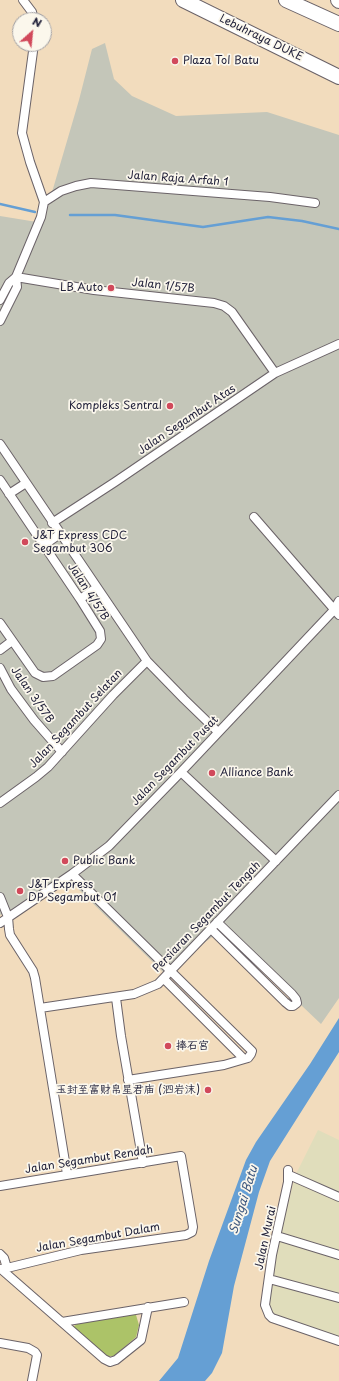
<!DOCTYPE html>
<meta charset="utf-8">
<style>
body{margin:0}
#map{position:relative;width:339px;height:1381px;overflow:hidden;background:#f2dcbd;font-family:"Playpen Sans",sans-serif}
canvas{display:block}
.north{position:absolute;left:12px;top:12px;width:40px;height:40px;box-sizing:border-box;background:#fbf7ec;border:1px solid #a4a2a5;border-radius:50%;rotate:27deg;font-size:11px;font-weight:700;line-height:16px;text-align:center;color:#22223b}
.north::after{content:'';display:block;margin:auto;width:14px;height:18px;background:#d1495b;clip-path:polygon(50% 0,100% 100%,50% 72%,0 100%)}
</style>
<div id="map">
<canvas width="339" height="1381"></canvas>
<div class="north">N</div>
</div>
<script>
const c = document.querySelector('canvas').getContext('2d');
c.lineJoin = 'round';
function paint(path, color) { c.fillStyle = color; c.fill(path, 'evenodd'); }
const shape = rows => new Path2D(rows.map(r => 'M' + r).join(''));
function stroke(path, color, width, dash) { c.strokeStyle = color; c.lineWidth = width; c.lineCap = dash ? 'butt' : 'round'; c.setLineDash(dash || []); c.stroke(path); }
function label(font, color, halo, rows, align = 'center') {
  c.font = font + ' "Playpen Sans","LXGW WenKai TC",sans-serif'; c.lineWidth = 3.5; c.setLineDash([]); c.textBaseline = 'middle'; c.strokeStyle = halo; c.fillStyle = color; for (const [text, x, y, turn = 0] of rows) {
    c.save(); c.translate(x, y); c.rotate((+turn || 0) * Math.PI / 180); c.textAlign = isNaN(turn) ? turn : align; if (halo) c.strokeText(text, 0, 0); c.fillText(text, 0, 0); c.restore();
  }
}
paint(shape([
 [318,1130,339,1140,339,1337,275,1316,271,1312,269,1305,278,1240,296,1174]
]), '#e0ddbb');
paint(shape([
 [105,43,114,79,132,96,176,116,267,112,339,135,339,998,321,1024,222,930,163,972,71,882,0,915,0,216,43,223,79,100,92,49]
]), '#c4c6b9');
paint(shape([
 [134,1314,136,1315,139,1325,136,1337,114,1356,106,1356,73,1327,77,1324]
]), '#acc368');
paint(shape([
 [339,1018,339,1052,270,1161,259,1192,234,1286,222,1353,212,1373,205,1381,159,1381,178,1358,209,1261,246,1160,256,1142,310,1064]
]), '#659fd4');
stroke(shape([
 [0,204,35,212],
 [70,215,115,215,203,227,268,217,302,221,339,229]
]), '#659fd4', 2.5);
const minor = shape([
 [23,0,32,12,34,20],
 [44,202,61,191,76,186,91,183,270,197,315,203],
 [16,277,94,290,214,303,224,306,232,312,275,373],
 [0,300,9,283,16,277,41,217,44,202,30,162,22,133,34,44],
 [0,321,17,287,16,277],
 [0,444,147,661,184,699,218,732],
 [0,480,80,599,100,631,101,639,97,645,53,676,43,677,35,673,0,623],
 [9,494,26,483],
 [254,517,339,615],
 [52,523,115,482,275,373,339,344],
 [44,545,60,534],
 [80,599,96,588],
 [0,650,12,641],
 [0,668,11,689,34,720,62,752],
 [181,772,276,861],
 [0,803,36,777,48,767,113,695,147,661],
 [72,874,252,1051,251,1054,248,1058,224,1065,128,1080],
 [0,897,8,917,9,929,10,935,33,971,35,978,67,1174],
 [0,923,72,874,109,846,181,772,334,610,339,601],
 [211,929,285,1002,290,1006,293,1006,297,1003,296,999,292,994,217,922],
 [164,979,244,1059],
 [116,998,121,1036,143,1163],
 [40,1008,134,994,158,984,339,795],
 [288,1170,288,1182,272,1255,265,1305,269,1315,272,1318,339,1341],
 [289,1175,339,1197],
 [0,1186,181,1156,193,1227,192,1232,186,1235,81,1250,7,1268],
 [277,1236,339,1255],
 [0,1254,4,1258,7,1268,2,1269],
 [1,1269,104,1359,110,1362,116,1360,141,1340,148,1307],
 [269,1279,339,1298],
 [62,1322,184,1302],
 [0,1343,28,1348,35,1352,37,1355,32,1381]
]);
const motorway = shape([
 [183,0,339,77],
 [286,0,339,24],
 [338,0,339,1]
]);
stroke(minor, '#6b6368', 10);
stroke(motorway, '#6b6368', 16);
stroke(minor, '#fff', 8);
stroke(motorway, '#fff', 14);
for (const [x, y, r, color] of [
 [175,61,4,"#d1495b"],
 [111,288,4,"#d1495b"],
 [170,406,4,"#d1495b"],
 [25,542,4,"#d1495b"],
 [212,773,4,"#d1495b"],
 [65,861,4,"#d1495b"],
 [20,891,4,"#d1495b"],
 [168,1046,4,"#d1495b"],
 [208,1090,4,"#d1495b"]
]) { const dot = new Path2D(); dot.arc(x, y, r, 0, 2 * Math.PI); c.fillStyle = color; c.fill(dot); stroke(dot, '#fbf7ec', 1.5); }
label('11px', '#22223b', '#fbf7ec', [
 ["Lebuhraya DUKE",261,38,26],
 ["Jalan Raja Arfah 1",178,179,4],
 ["Jalan 1/57B",163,286,6],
 ["Jalan Segambut Atas",187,420,-34],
 ["Jalan 4/57B",88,592,57],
 ["Jalan 3/57B",32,695,55],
 ["Jalan Segambut Selatan",76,719,-47],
 ["Jalan Segambut Pusat",175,761,-46],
 ["Persiaran Segambut Tengah",207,917,-46],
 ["Jalan Segambut Rendah",89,1160,-9],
 ["Jalan Segambut Dalam",98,1238,-10],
 ["Jalan Murai",266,1238,-78]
]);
label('11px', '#22223b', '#fbf7ec', [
 ["Plaza Tol Batu",183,61],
 ["LB Auto",103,288,"right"],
 ["Kompleks Sentral",162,406,"right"],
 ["J&T Express CDC",33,536],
 ["Segambut 306",33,549],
 ["Alliance Bank",220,773],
 ["Public Bank",73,861],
 ["J&T Express",28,885],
 ["DP Segambut 01",28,898],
 ["捧石宫",176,1046],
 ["玉封至富财帛星君庙 (泗岩沫)",200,1090,"right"]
], 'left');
label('italic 12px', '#405a80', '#fbf7ec', [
 ["Sungai Batu",244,1200,-73]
]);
</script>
